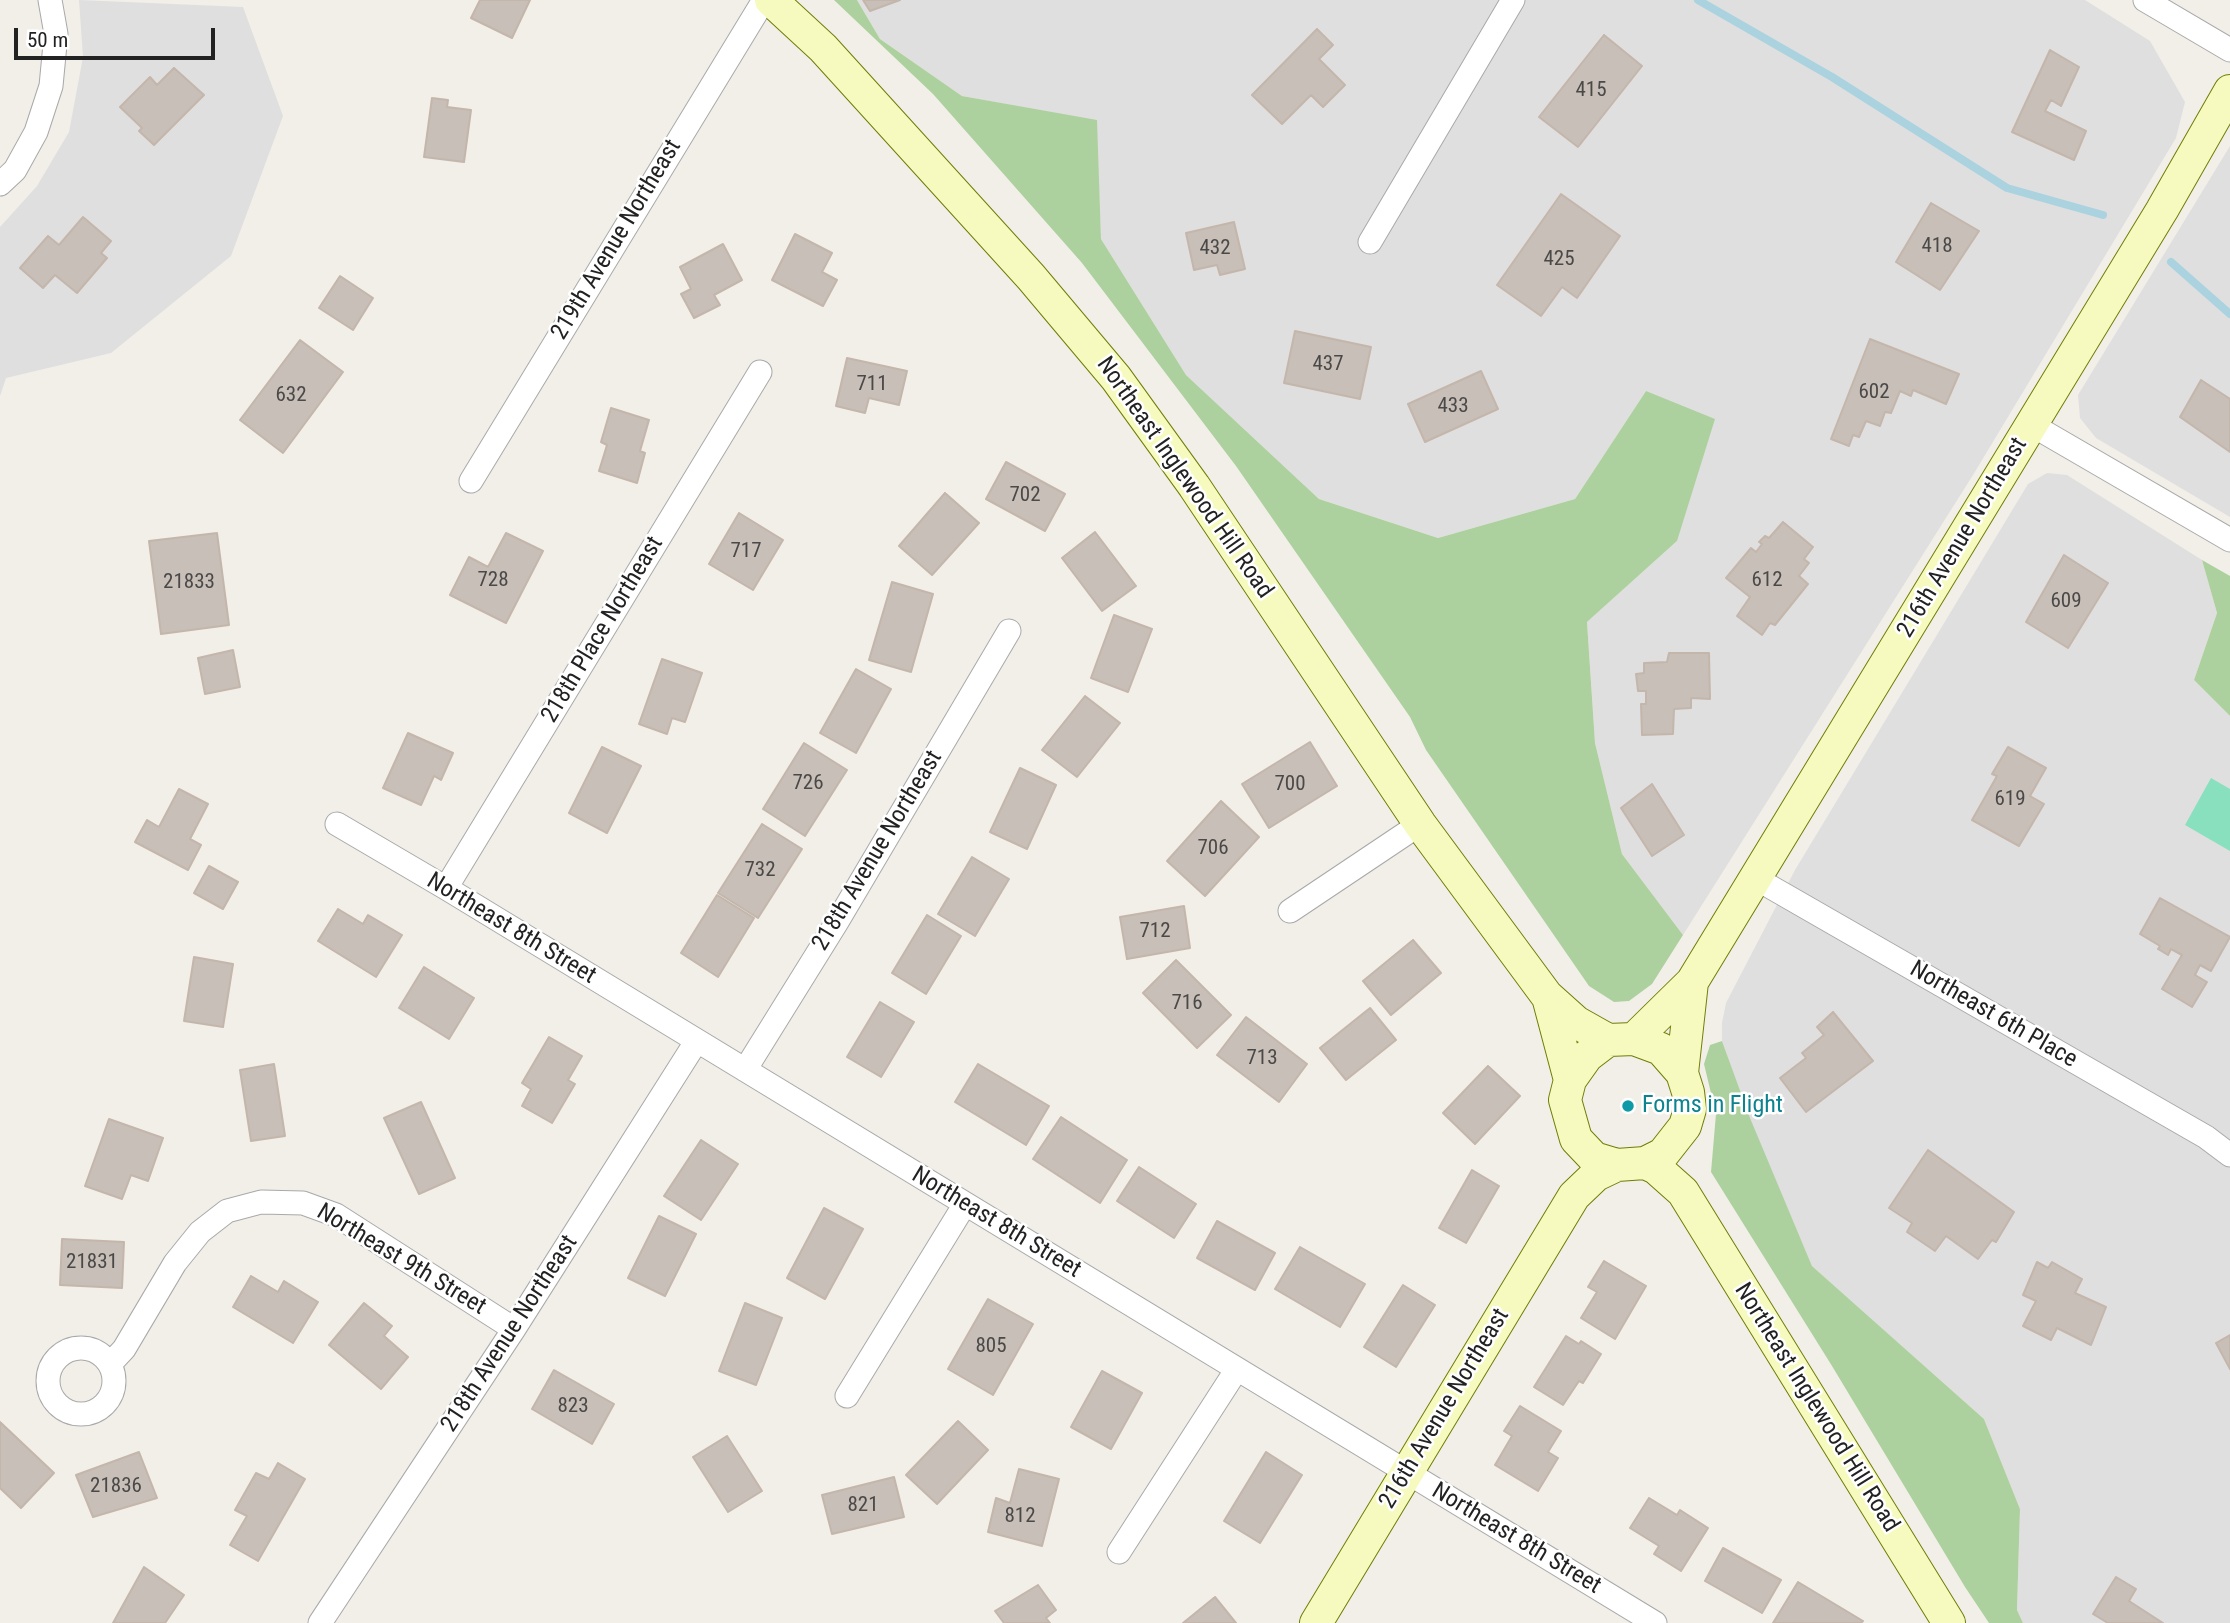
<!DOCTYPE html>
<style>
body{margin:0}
#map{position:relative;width:2230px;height:1623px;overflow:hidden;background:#f2efe9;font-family:"Roboto Condensed",sans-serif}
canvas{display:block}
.scale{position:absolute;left:14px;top:28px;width:201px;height:32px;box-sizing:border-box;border:4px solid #222;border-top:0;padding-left:9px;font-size:21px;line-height:24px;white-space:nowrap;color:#222;-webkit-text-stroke:5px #fff;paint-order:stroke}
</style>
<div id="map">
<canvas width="2230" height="1623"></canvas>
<div class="scale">50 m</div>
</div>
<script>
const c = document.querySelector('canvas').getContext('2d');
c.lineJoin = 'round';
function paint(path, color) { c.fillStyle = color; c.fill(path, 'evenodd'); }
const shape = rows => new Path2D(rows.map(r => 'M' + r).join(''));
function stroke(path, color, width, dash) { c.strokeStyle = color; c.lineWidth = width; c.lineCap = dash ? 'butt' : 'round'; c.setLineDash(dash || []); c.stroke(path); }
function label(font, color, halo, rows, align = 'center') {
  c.font = font + ' "Roboto Condensed",sans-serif'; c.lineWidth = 5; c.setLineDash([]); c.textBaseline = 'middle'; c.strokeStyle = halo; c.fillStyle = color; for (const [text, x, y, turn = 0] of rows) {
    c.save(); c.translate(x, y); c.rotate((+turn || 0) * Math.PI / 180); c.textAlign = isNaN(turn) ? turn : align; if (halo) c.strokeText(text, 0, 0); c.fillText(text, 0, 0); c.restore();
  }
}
paint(shape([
 [79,0,243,7,283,116,231,256,111,353,6,378,0,396,0,227,37,186,69,132,83,57],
 [857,0,2085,0,2150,41,2185,102,2176,138,1973,475,1683,935,1622,854,1595,743,1587,622,1677,541,1646,391,1575,499,1438,538,1319,499,1186,375,1101,239,1096,121,962,96,880,39],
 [2230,146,2230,517,2096,438,2080,418,2078,395],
 [2047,473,2067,475,2202,560,2217,613,2194,680,2230,716,2230,1623,2023,1623,2017,1610,2020,1509,1984,1419,1812,1266,1749,1118,1722,1041,1722,1023,1726,1003,1795,870,2028,484]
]), '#e0dfdf');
paint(shape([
 [834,0,857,0,880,39,962,96,1097,120,1101,239,1186,375,1319,499,1438,538,1575,499,1646,391,1715,419,1677,541,1587,622,1595,743,1622,854,1683,935,1652,984,1629,1001,1614,1002,1589,986,1426,750,1410,717,1236,466,1082,263,933,94],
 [2202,560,2230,576,2230,716,2194,680,2217,613],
 [1722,1041,1750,1118,1812,1266,1984,1419,2020,1509,2017,1610,2023,1623,1989,1623,1965,1587,1832,1366,1711,1172,1716,1114,1704,1064,1710,1045]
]), '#add19e');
paint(shape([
 [2211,778,2230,789,2230,851,2185,825]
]), '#88e0be');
stroke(shape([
 [1698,0,1832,77,2007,188,2103,215],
 [2171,262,2230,314]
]), '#aad3df', 8);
const building = shape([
 [480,0,530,0,512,38,471,18,480,0],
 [863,0,900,0,870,11,863,0],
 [1317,29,1333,45,1319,59,1345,85,1323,107,1311,95,1282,124,1252,95,1317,29],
 [1604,35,1642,66,1578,147,1539,117,1604,35],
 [2050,50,2079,67,2061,106,2051,100,2045,111,2086,131,2074,160,2012,132,2050,50],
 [174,68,204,95,154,145,139,131,142,128,120,107,150,77,157,85,174,68],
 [432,98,448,100,447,107,471,110,464,162,424,157,432,98],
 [1561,194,1620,236,1577,298,1562,287,1541,316,1497,285,1561,194],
 [1931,203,1979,231,1940,290,1896,262,1931,203],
 [83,217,111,241,101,253,107,258,77,293,55,275,43,288,20,268,48,236,59,245,83,217],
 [1234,222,1245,269,1220,275,1217,265,1194,270,1186,233,1234,222],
 [795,234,832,253,822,272,837,280,823,306,772,280,795,234],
 [723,244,742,280,714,295,720,305,694,318,681,294,691,289,680,267,723,244],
 [340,276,373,298,353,330,319,308,340,276],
 [1295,331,1371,347,1360,399,1284,383,1295,331],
 [1870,339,1959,374,1946,404,1913,390,1911,396,1900,391,1891,413,1885,412,1880,426,1866,421,1859,437,1853,435,1849,446,1831,439,1870,339],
 [300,340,343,372,283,453,240,420,300,340],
 [847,358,907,371,899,405,869,398,865,413,836,406,847,358],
 [1481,371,1498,409,1425,442,1408,404,1481,371],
 [2201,380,2230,399,2230,452,2180,417,2201,380],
 [611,408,649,420,640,451,645,453,637,483,599,471,607,445,601,442,611,408],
 [1006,462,1065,494,1045,531,986,499,1006,462],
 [945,493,979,523,932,575,899,546,945,493],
 [739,513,783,540,753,590,709,564,739,513],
 [1783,522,1813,547,1804,559,1809,563,1799,576,1808,584,1775,625,1770,623,1762,635,1737,616,1750,597,1726,578,1751,548,1756,552,1762,544,1759,542,1765,536,1769,538,1783,522],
 [1095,532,1136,586,1102,611,1062,558,1095,532],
 [217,533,229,625,161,634,149,541,217,533],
 [506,533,543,551,506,623,450,595,469,557,488,567,506,533],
 [2064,555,2108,583,2068,648,2026,622,2064,555],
 [892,582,933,594,911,672,869,660,892,582],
 [1114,615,1152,629,1128,692,1091,678,1114,615],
 [233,650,240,687,205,694,198,658,233,650],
 [1669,653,1709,653,1710,699,1691,698,1691,708,1674,709,1673,734,1642,735,1641,704,1646,704,1646,691,1638,691,1636,674,1644,673,1644,663,1667,662,1669,653],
 [662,659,702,673,685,722,672,718,667,734,639,724,662,659],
 [856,669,891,689,856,753,820,733,856,669],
 [1085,696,1120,723,1077,777,1042,750,1085,696],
 [408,733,453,753,441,780,434,776,421,805,383,788,408,733],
 [1310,742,1337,786,1269,828,1242,784,1310,742],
 [804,743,847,770,805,836,763,809,804,743],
 [602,747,641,766,607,833,569,813,602,747],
 [2008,747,2046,768,2030,796,2044,804,2019,846,1972,820,1997,776,1992,774,2008,747],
 [1020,768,1056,785,1027,849,990,832,1020,768],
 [1652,784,1684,835,1652,856,1621,808,1652,784],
 [179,789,208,804,190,839,201,845,188,870,135,842,147,820,159,827,179,789],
 [1221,801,1259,837,1205,896,1167,861,1221,801],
 [762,824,802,849,758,918,718,893,762,824],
 [972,857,1009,879,975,936,938,914,972,857],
 [209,866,238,882,223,909,194,893,209,866],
 [717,895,754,918,718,977,681,953,717,895],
 [2160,898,2230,937,2211,971,2200,965,2195,975,2207,982,2192,1007,2162,989,2182,955,2171,949,2168,955,2158,949,2160,946,2140,934,2160,898],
 [1184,906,1190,948,1127,959,1120,917,1184,906],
 [338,909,363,924,368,915,402,935,376,977,318,941,338,909],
 [927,915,961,936,926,994,892,973,927,915],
 [1413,940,1441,973,1391,1015,1363,981,1413,940],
 [194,957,233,964,223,1027,184,1021,194,957],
 [1176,960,1231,1015,1197,1048,1143,993,1176,960],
 [424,967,474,998,449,1039,399,1008,424,967],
 [880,1002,914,1022,881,1077,847,1057,880,1002],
 [1370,1008,1396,1040,1346,1080,1320,1048,1370,1008],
 [1833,1012,1873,1061,1806,1112,1780,1078,1806,1058,1802,1053,1824,1035,1817,1027,1833,1012],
 [1246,1017,1307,1064,1279,1102,1217,1055,1246,1017],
 [549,1037,582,1056,568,1080,575,1084,552,1123,522,1106,531,1089,522,1083,549,1037],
 [274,1064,285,1136,251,1141,240,1070,274,1064],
 [978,1064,1049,1106,1026,1145,955,1102,978,1064],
 [1488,1066,1520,1096,1475,1144,1443,1113,1488,1066],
 [421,1102,455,1178,419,1194,384,1118,421,1102],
 [1061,1117,1127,1160,1100,1203,1033,1159,1061,1117],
 [109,1119,163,1138,148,1181,131,1175,122,1199,85,1186,109,1119],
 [701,1140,738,1164,701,1220,664,1196,701,1140],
 [1928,1150,2014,1212,1996,1242,1992,1240,1978,1259,1946,1236,1935,1251,1907,1232,1912,1223,1889,1208,1928,1150],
 [1139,1167,1196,1204,1174,1238,1117,1201,1139,1167],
 [1472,1170,1499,1186,1466,1243,1439,1228,1472,1170],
 [824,1208,863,1229,825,1299,787,1278,824,1208],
 [659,1216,696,1234,665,1296,628,1278,659,1216],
 [1217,1221,1275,1253,1255,1290,1197,1258,1217,1221],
 [62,1239,124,1242,122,1288,60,1285,62,1239],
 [1300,1247,1365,1284,1340,1327,1275,1289,1300,1247],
 [1604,1261,1646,1286,1615,1339,1581,1318,1597,1292,1588,1287,1604,1261],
 [2037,1262,2048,1268,2052,1262,2082,1279,2075,1293,2106,1307,2091,1345,2057,1328,2051,1340,2023,1326,2036,1301,2023,1295,2037,1262],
 [251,1276,278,1292,284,1281,318,1302,293,1343,233,1307,251,1276],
 [1403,1285,1435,1305,1396,1367,1364,1347,1403,1285],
 [988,1299,1033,1324,993,1395,948,1369,988,1299],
 [364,1303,392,1326,384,1336,408,1357,381,1389,329,1345,364,1303],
 [745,1303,782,1318,756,1385,719,1371,745,1303],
 [2230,1335,2230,1369,2216,1343,2230,1335],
 [1566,1336,1579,1344,1581,1341,1601,1354,1583,1383,1579,1381,1563,1405,1534,1387,1566,1336],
 [554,1370,614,1404,592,1444,532,1409,554,1370],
 [1102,1371,1142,1393,1111,1449,1071,1427,1102,1371],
 [1520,1406,1561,1431,1548,1452,1558,1458,1538,1491,1495,1465,1512,1436,1504,1431,1520,1406],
 [958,1421,988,1450,937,1504,906,1475,958,1421],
 [0,1422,54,1473,21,1508,0,1488,0,1422],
 [727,1436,762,1491,728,1512,693,1457,727,1436],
 [139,1452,157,1498,93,1517,76,1475,139,1452],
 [1266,1452,1302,1475,1260,1543,1224,1521,1266,1452],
 [278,1463,305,1479,258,1561,230,1545,247,1516,235,1510,256,1473,269,1479,278,1463],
 [1019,1469,1059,1479,1042,1546,988,1532,996,1498,1010,1503,1019,1469],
 [894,1477,904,1517,832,1534,822,1495,894,1477],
 [1649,1498,1677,1515,1680,1510,1708,1528,1681,1571,1654,1554,1659,1546,1630,1528,1649,1498],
 [1723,1548,1781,1580,1762,1613,1705,1581,1723,1548],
 [144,1567,184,1595,165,1623,113,1623,144,1567],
 [2116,1577,2136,1589,2129,1601,2163,1623,2108,1623,2093,1614,2116,1577],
 [1798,1582,1863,1621,1861,1623,1773,1623,1798,1582],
 [1038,1585,1056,1610,1046,1618,1050,1623,1004,1623,995,1611,1038,1585],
 [1215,1597,1236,1623,1183,1623,1215,1597]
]);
paint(building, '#c7bfb8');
stroke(building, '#c4b6ab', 2);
const street = shape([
 [2145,0,2230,50],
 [0,184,15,170,36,132,51,86,56,34,50,0],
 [1370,242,1513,0],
 [2032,425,2230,540],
 [471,481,764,0],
 [337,824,446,888,1655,1623],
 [1755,878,2206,1137,2230,1155],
 [446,888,760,372],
 [1290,911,1420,824],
 [745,1070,837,922,1009,631],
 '48 1381a33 33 0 1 1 66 0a33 33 0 1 1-66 0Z',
 [110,1364,124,1349,175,1263,200,1232,227,1211,261,1202,303,1203,336,1215,514,1329],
 [847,1396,965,1204],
 [1119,1552,1237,1369],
 [320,1623,514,1329,696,1042]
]);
const secondary = shape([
 [771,0,823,48,1031,277,1116,378,1194,486,1420,824,1547,996,1576,1022,1608,1040],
 [1548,997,1570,1080],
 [1634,1039,1692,982,2162,210,2230,91],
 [1634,1039,1661,1049,1682,1073,1688,1092,1690,1109,1685,1126,1663,1154,1645,1163,1617,1165,1594,1158,1576,1139,1565,1100,1570,1080,1587,1056,1608,1040,1634,1039],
 [1682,1073,1692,982],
 [1645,1163,1656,1168,1683,1192,1949,1623],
 [1316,1623,1574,1196,1596,1175,1617,1165]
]);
stroke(street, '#a9a9a9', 25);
stroke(secondary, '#707d05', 34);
stroke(street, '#fff', 23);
stroke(secondary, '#f7fabf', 32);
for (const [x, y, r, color] of [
 [1628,1106,7,"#0f9aa8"]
]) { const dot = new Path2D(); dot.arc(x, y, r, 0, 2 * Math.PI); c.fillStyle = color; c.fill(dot); stroke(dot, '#fff', 2.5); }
label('21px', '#4b4948', null, [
 ["415",1591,91],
 ["418",1937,247],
 ["432",1215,249],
 ["425",1559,260],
 ["437",1328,365],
 ["711",872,385],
 ["602",1874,393],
 ["632",291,396],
 ["433",1453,407],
 ["702",1025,496],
 ["717",746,552],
 ["728",493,581],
 ["612",1767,581],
 ["21833",189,583],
 ["609",2066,602],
 ["726",808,784],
 ["700",1290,785],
 ["619",2010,800],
 ["706",1213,849],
 ["732",760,871],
 ["712",1155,932],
 ["716",1187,1004],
 ["713",1262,1059],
 ["21831",92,1263],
 ["805",991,1347],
 ["823",573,1407],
 ["21836",116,1487],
 ["821",863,1506],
 ["812",1020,1517]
]);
label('24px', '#222', '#fff', [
 ["219th Avenue Northeast",617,240,-59],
 ["Northeast Inglewood Hill Road",1184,478,55],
 ["216th Avenue Northeast",1963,538,-59],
 ["218th Place Northeast",603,630,-59],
 ["218th Avenue Northeast",878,851,-59],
 ["Northeast 8th Street",511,929,31],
 ["Northeast 6th Place",1993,1015,30],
 ["Northeast 8th Street",996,1223,31],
 ["Northeast 9th Street",401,1260,31],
 ["218th Avenue Northeast",510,1334,-57],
 ["Northeast Inglewood Hill Road",1816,1408,58],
 ["216th Avenue Northeast",1445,1409,-59],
 ["Northeast 8th Street",1516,1539,31]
]);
label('24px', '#0d838f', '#fff', [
 ["Forms in Flight",1642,1106]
], 'left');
</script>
